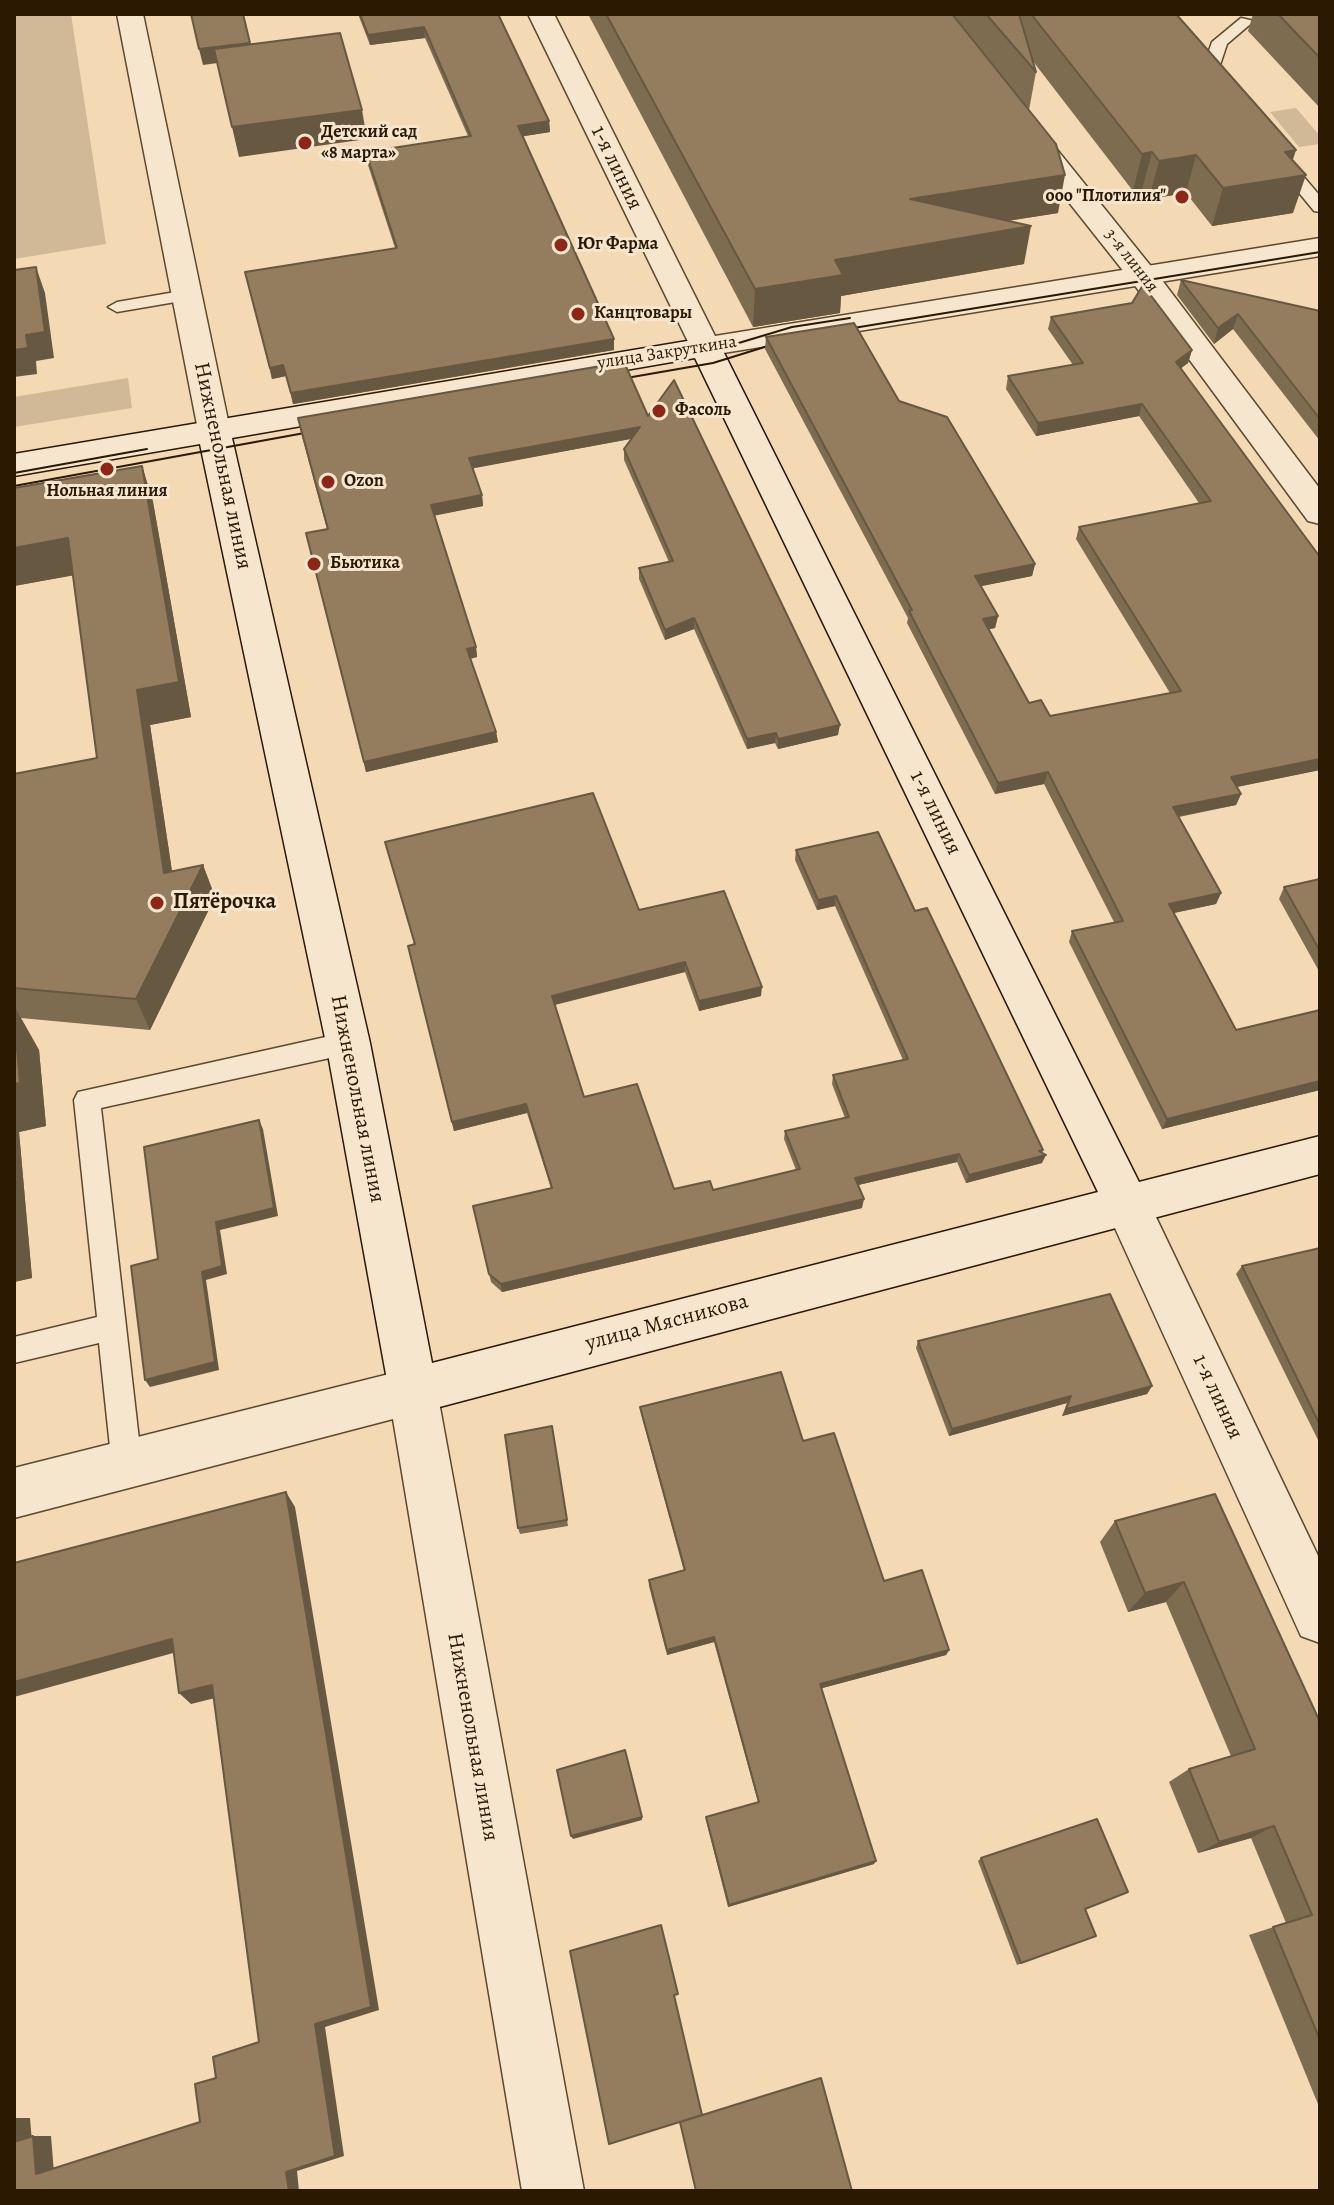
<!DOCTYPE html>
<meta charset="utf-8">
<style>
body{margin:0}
#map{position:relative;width:1334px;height:2205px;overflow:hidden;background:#f3d9b4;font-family:Alegreya,serif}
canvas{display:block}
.frame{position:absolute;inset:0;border:16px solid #2b1901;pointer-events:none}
</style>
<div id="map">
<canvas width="1334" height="2205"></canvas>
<div class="frame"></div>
</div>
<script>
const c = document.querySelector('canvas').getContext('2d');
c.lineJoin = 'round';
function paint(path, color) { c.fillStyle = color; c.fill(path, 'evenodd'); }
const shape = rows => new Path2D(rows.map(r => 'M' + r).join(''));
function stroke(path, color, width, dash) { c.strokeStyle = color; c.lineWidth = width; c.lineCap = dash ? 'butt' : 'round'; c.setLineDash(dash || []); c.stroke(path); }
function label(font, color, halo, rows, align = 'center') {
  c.font = font + ' Alegreya,serif'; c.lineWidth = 6; c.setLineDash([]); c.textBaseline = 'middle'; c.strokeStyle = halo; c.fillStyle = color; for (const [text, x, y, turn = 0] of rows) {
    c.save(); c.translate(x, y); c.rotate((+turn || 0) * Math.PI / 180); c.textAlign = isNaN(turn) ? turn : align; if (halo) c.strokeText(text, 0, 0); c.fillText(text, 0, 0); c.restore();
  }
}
paint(shape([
 [14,14,71,14,106,244,14,259],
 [1296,108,1320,136,1320,144,1299,147,1270,112],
 [128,378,132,408,14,427,14,397]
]), '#d1b896');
const service = shape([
 [1241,18,1254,21,1227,44,1219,68,1227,89,1213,92,1203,68,1212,42,1241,18],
 [1281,156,1287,157,1320,196,1320,212,1314,211,1273,161,1281,156],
 [187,290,196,295,193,299,117,312,108,307,117,302,187,290],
 [348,1032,357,1036,361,1043,357,1050,348,1054,101,1108,142,1466,137,1476,127,1480,117,1476,112,1466,99,1343,14,1363,14,1337,97,1317,74,1100,78,1092,348,1032]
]);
const minor = shape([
 [1028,124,1038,126,1158,275,1320,489,1320,524,1308,521,1136,287,1018,138,1014,132,1018,126,1028,124],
 [1127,1184,1143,1190,1320,1560,1320,1643,1301,1636,1104,1204,1111,1190,1127,1184],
 [413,1368,430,1375,437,1391,584,2191,522,2191,393,1419,14,1518,14,1468,413,1368]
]);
const tertiary = shape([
 [117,14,143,14,230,430,226,437,214,440,202,437,198,430,117,14],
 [528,14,554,14,715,336,1320,238,1320,256,705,356,694,354,528,14]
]);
const secondary = shape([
 [705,338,716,340,721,347,1139,1182,1320,1136,1320,1174,413,1414,396,1407,389,1391,326,1043,200,444,14,476,14,454,705,338],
 [695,358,1098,1192,432,1363,370,1043,232,438,695,358]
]);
stroke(service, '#5d492e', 3);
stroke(minor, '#5d492e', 3);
stroke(tertiary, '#5d492e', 3);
stroke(secondary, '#2b1901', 3);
paint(service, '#f7e6ce');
paint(minor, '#f7e6ce');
paint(tertiary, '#f7e6ce');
paint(secondary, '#f7e6ce');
stroke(shape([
 [835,331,1320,252],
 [722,348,792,327,850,318],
 [609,381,713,363,784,341],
 [14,473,147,449],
 [14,486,321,430]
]), '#2b1901', 2);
paint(shape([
 [358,14,498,14,549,121,550,132,523,136,614,339,614,350,293,404,286,376,272,379,245,272,395,248,367,162,366,152,468,136,425,38,370,45],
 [588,14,1176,14,1296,150,1292,160,1293,213,1212,226,1186,193,1149,199,1142,190,1133,191,1032,60,1036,72,1029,110,1058,213,1007,221,1024,264,841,296,840,313,753,327],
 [1253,14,1320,14,1320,108,1248,31],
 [1181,280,1320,311,1320,441,1233,329,1214,344,1177,295],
 [1051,317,1192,350,1188,363,1181,368,1320,557,1320,770,1237,787,1241,794,1236,805,1179,817,1221,893,1216,904,1174,913,1236,1030,1320,1010,1320,1090,1162,1129,1069,942,1072,931,1114,922,1044,784,995,794,907,623,908,618,765,349,766,337,899,401,1035,564,1032,576,981,586,998,616,995,628,989,629,1029,703,1050,716,1170,693,1076,539,1079,527,1199,503,1139,416,1036,436,1006,389,1008,376,1073,365,1048,329],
 [648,416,838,735,778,749,775,743,747,749,694,629,665,640,639,579,639,568,669,562,624,460,624,449,631,439,472,468,482,495,483,506,435,515,476,647,477,657,470,659,496,732,498,742,366,772,306,533,327,529,300,429],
 [142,466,153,502,191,717,150,725,172,871,203,865,215,897,150,1030,21,1018,39,1050,46,1126,19,1132,32,1278,14,1282,14,774,97,758,73,575,14,586,14,488],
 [385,842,639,910,761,996,699,1011,685,972,555,1005,584,1097,674,1189,713,1190,796,1170,784,1139,785,1131,845,1118,832,1084,833,1075,903,1060,835,906,817,910,795,860,796,850,915,911,1042,1153,1042,1163,966,1183,957,1162,858,1185,862,1208,502,1292,491,1282,473,1206,551,1188,527,1113,454,1131,408,946,414,944],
 [1320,879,1320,973,1279,899,1284,887],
 [1320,1248,1320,1444,1236,1274,1242,1266],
 [918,1341,1152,1386,1147,1394,1062,1416,1067,1403,949,1436,916,1348],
 [640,1407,803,1441,884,1581,949,1650,946,1655,822,1688,874,1864,728,1907,706,1820,706,1817,758,1802,714,1642,667,1655,649,1586,649,1580,684,1571,641,1414],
 [552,1426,568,1526,520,1534,518,1528],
 [1215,1494,1320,1722,1320,2109,1249,1935,1286,1923,1251,1838,1198,1853,1169,1782,1189,1769,1231,1756,1166,1602,1128,1612,1100,1542,1115,1521],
 [981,1858,1128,1892,1085,1909,1096,1936,1017,1965,978,1861]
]), '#7e6c51');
paint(shape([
 [424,27,425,38,370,45,368,35],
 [250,43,254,58,203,65,199,49],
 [362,110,367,139,239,157,232,127],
 [549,121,550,132,519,137,518,126],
 [1296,150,1287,178,1306,175,1293,213,1212,226,1223,188,1285,152],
 [1152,152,1142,190,1133,191,1142,154],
 [1196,155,1186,193,1149,199,1159,161],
 [1065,175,1058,213,905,237,910,199],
 [1031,226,1024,264,841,296,840,313,753,327,755,289,835,260],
 [36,267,45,293,54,358,36,361,37,374,14,377,14,350,26,335],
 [1238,314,1233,329,1214,344,1218,328],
 [614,339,614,350,293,404,291,393],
 [1192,350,1188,363,1172,375,1176,362],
 [283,365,286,376,272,379,270,368],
 [1142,404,1139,416,1036,436,1038,423],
 [640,427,640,437,470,469,469,458],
 [142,466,153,502,191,717,150,725,177,905,164,873,137,690],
 [482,495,483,506,433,516,431,505],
 [68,538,81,574,14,586,14,548],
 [1035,564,1032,576,972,588,975,576],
 [998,616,995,628,980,631,983,619],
 [694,618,694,629,665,640,665,630],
 [476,647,477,657,468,659,467,649],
 [840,725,838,735,778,749,778,739],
 [496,732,498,742,366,772,364,762],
 [776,733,775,743,747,749,747,739],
 [1320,759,1320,770,1226,789,1231,777],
 [1048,772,1044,784,995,794,998,783],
 [1241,794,1236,805,1169,818,1173,807],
 [203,865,215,897,150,1030,136,999],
 [1221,893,1216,904,1164,915,1169,904],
 [836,896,835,906,817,910,818,900],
 [685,962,685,972,553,1005,552,996],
 [762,987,761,996,699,1011,699,1001],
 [14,1006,39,1050,46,1126,19,1132,32,1278,14,1282],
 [1320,1081,1320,1090,1162,1129,1167,1119],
 [526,1104,527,1113,454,1131,452,1122],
 [259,1120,263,1129,278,1216,220,1230,227,1274,206,1280,219,1370,150,1387,145,1380,216,1222],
 [1043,1150,1041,1156,1046,1155,1042,1163,966,1183,969,1175],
 [959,1154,957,1162,854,1186,855,1178],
 [864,1199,862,1208,502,1292,501,1284],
 [1152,1386,1147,1394,1062,1416,1066,1409],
 [1071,1396,1067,1403,949,1436,952,1429],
 [286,1492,295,1507,379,2010,325,2027,344,2156,297,2171,299,2191,289,2191,286,2172,315,2024],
 [1184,1582,1166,1602,1128,1612,1145,1593],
 [714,1637,714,1642,667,1655,667,1650],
 [172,1639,184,1650,14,1697,14,1682],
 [949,1650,946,1655,819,1689,820,1684],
 [212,1685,223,1696,191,1704,179,1693],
 [642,1817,642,1820,573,1839,571,1836],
 [1274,1826,1251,1838,1198,1853,1219,1842],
 [876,1861,874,1864,728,1907,729,1905],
 [14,2118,30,2118,32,2142,14,2142],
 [33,2136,51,2136,54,2173,36,2174]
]), '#675842');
const building = shape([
 [191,14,243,14,250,43,199,49,191,14],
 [360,14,498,14,549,121,518,126,614,339,291,393,283,365,270,368,245,272,397,248,366,152,471,136,424,27,368,35,360,14],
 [606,14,952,14,1056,144,1065,175,910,199,1031,226,835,260,843,275,755,289,606,14],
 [986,14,1019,14,1036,72,986,14],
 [1031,14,1176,14,1296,150,1285,152,1306,175,1223,188,1196,155,1159,161,1152,152,1142,154,1031,14],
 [1278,14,1320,14,1320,58,1278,14],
 [340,33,362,110,232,127,214,49,340,33],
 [36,267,45,332,26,335,28,348,14,350,14,270,36,267],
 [1181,280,1320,311,1320,419,1238,314,1218,328,1181,280],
 [1143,285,1192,350,1176,362,1320,557,1320,759,1231,777,1241,794,1173,807,1221,893,1169,904,1236,1030,1320,1010,1320,1081,1167,1119,1072,931,1123,921,1048,772,998,783,909,611,912,610,766,337,854,323,899,401,947,417,1035,564,975,576,998,616,983,619,1029,703,1041,700,1050,716,1181,691,1079,527,1211,501,1142,404,1038,423,1008,376,1083,363,1051,317,1132,303,1143,285],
 [624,362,648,416,674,380,840,725,778,739,776,733,747,739,694,618,665,630,639,568,673,561,624,449,640,427,469,458,482,495,431,505,476,647,467,649,496,732,364,762,306,533,328,529,298,418,624,362],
 [142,466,179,682,137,690,164,873,203,865,136,999,14,988,14,774,97,758,68,538,14,548,14,488,142,466],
 [593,793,639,910,724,891,762,987,699,1001,685,962,552,996,584,1097,637,1084,674,1189,710,1181,713,1190,800,1169,785,1131,849,1117,833,1075,908,1059,836,896,818,900,796,850,878,832,915,911,927,908,1043,1150,1039,1151,1046,1155,969,1175,959,1154,855,1178,864,1199,501,1284,489,1274,473,1206,552,1188,526,1104,452,1122,408,946,415,944,385,842,593,793],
 [1320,879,1320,951,1284,887,1320,879],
 [14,1015,20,1083,14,1084,14,1015],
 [259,1120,274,1208,216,1222,222,1266,202,1272,215,1362,145,1380,131,1266,158,1259,144,1147,259,1120],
 [1320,1248,1320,1425,1242,1266,1320,1248],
 [1110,1294,1152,1386,1066,1409,1071,1396,952,1429,918,1341,1110,1294],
 [781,1372,803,1441,834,1433,884,1581,922,1570,949,1650,820,1684,876,1861,729,1905,706,1817,759,1802,714,1637,667,1650,649,1580,685,1570,640,1407,781,1372],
 [552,1426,567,1520,518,1528,505,1435,552,1426],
 [286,1492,371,2007,315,2024,335,2156,286,2172,289,2191,14,2191,14,2139,14,2142,33,2136,36,2174,200,2122,195,2084,216,2078,213,2057,259,2042,212,1685,179,1693,172,1639,14,1682,14,1563,286,1492],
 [1215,1494,1320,1722,1320,2040,1273,1927,1312,1915,1274,1826,1219,1842,1189,1769,1255,1749,1184,1582,1145,1593,1115,1521,1215,1494],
 [625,1750,642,1817,571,1836,557,1770,625,1750],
 [1097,1819,1128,1892,1085,1909,1096,1936,1021,1963,981,1858,1097,1819],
 [661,1925,678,1994,674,1995,702,2115,609,2144,570,1951,661,1925],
 [821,2078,852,2191,696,2191,680,2122,821,2078]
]);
paint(building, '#937d5e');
stroke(building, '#675842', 2);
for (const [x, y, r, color] of [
 [305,143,8,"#8f2418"],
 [1182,197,8,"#8f2418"],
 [561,245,8,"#8f2418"],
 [578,314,8,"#8f2418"],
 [659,411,8,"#8f2418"],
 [107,469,8,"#8f2418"],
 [328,482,8,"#8f2418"],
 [314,564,8,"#8f2418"],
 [157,903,8,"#8f2418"]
]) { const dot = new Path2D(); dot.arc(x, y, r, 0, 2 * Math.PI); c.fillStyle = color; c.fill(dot); stroke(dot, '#f7e6ce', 3); }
label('bold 18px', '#2b1901', '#f7e6ce', [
 ["Детский сад",321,133],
 ["«8 марта»",321,154],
 ["ооо \"Плотилия\"",1166,197,"right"],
 ["Юг Фарма",577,245],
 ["Канцтовары",594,314],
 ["Фасоль",675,411],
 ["Ozon",344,482],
 ["Нольная линия",107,492,"center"],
 ["Бьютика",330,564]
], 'left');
label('18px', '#2b1901', '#f7e6ce', [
 ["3-я линия",1131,261,52],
 ["улица Закруткина",667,353,-9]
]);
label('22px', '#2b1901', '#f7e6ce', [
 ["1-я линия",616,168,64],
 ["Нижненольная линия",222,466,78],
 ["1-я линия",935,813,64],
 ["Нижненольная линия",357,1099,79],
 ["улица Мясникова",667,1323,-15],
 ["1-я линия",1217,1397,65],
 ["Нижненольная линия",472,1737,80]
]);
label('bold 22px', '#2b1901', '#f7e6ce', [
 ["Пятёрочка",173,903]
], 'left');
</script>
